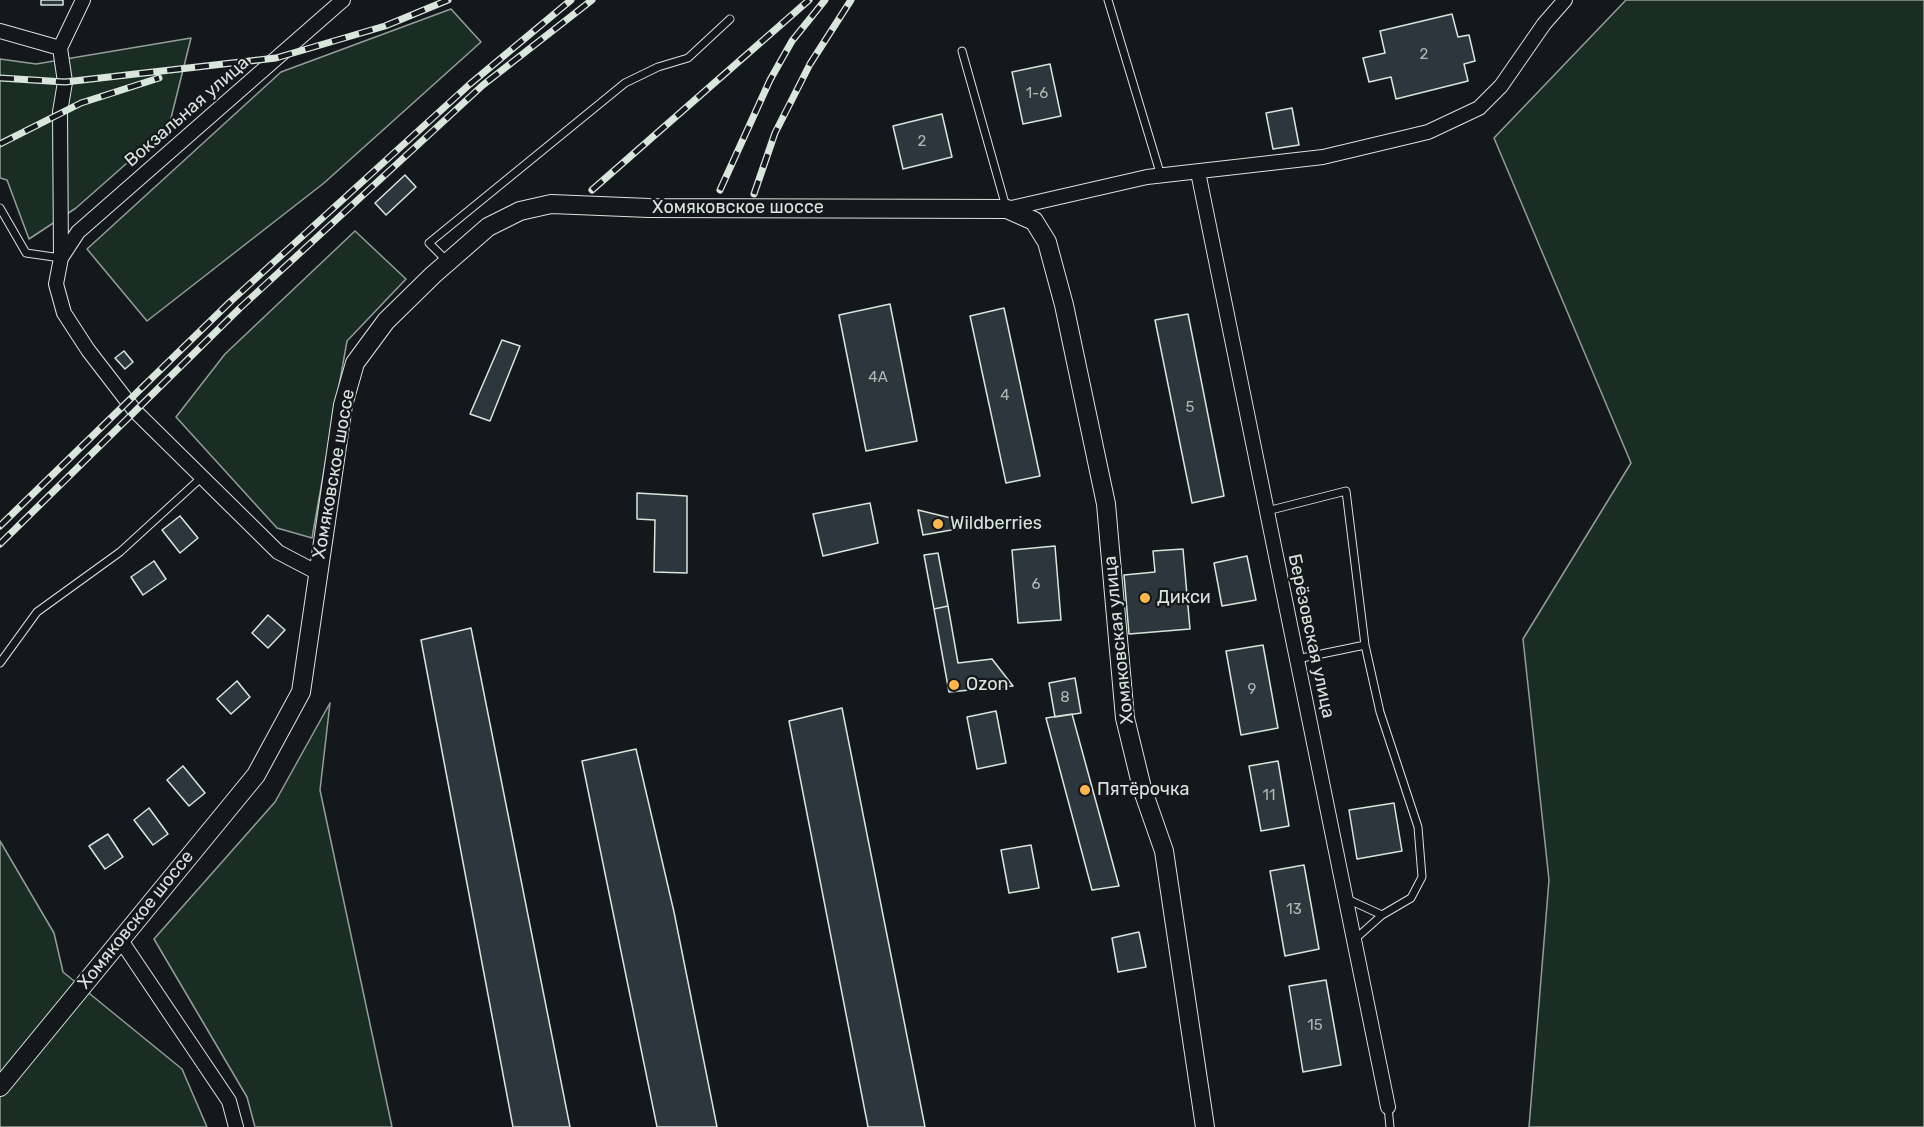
<!DOCTYPE html>
<meta charset="utf-8">
<style>
body{margin:0}
canvas{display:block;background:#14181c}
</style>
<canvas width="1924" height="1127"></canvas>
<script>
const c = document.querySelector('canvas').getContext('2d');
c.lineJoin = 'round';
function paint(path, color) { c.fillStyle = color; c.fill(path, 'evenodd'); }
const shape = rows => new Path2D(rows.map(r => 'M' + r).join(''));
function stroke(path, color, width, dash) { c.strokeStyle = color; c.lineWidth = width; c.lineCap = dash ? 'butt' : 'round'; c.setLineDash(dash || []); c.stroke(path); }
function label(font, color, halo, rows, align = 'center') {
  c.font = font + ' Rubik,sans-serif'; c.lineWidth = 4.5; c.setLineDash([]); c.textBaseline = 'middle'; c.strokeStyle = halo; c.fillStyle = color; for (const [text, x, y, turn = 0] of rows) {
    c.save(); c.translate(x, y); c.rotate((+turn || 0) * Math.PI / 180); c.textAlign = isNaN(turn) ? turn : align; if (halo) c.strokeText(text, 0, 0); c.fillText(text, 0, 0); c.restore();
  }
}
const green = shape([
 [1626,0,1924,0,1924,1127,1529,1127,1549,880,1523,639,1631,463,1494,138,1626,0],
 [451,9,481,42,324,183,147,321,87,249,281,72,451,9],
 [191,38,169,126,76,208,29,239,7,180,0,178,0,59,36,64,191,38],
 [355,231,406,279,347,341,312,538,277,528,176,417,225,354,355,231],
 [330,703,320,790,392,1127,255,1127,247,1097,154,939,275,802,330,703],
 [0,841,54,933,63,972,182,1069,207,1127,0,1127,0,841]
]);
paint(green, '#1a2d24');
stroke(green, '#939e99', 1.5);
const building = shape([
 [41,0,63,0,63,5,41,5,41,0],
 [1452,14,1458,37,1469,35,1475,61,1464,64,1468,81,1396,99,1391,77,1369,82,1363,58,1385,53,1380,31,1452,14],
 [1050,64,1061,116,1023,124,1012,72,1050,64],
 [1292,108,1299,145,1273,149,1266,113,1292,108],
 [942,114,952,157,903,169,893,126,942,114],
 [405,175,416,187,386,215,375,203,405,175],
 [890,304,917,441,866,451,839,315,890,304],
 [1004,308,1040,476,1006,483,970,316,1004,308],
 [1188,314,1224,496,1192,503,1155,320,1188,314],
 [502,340,520,346,490,421,470,414,502,340],
 [124,351,133,362,125,369,115,358,124,351],
 [637,493,687,496,687,573,654,572,655,520,637,519,637,493],
 [870,503,878,543,823,556,813,514,870,503],
 [918,510,955,519,957,529,923,535,918,510],
 [180,516,198,538,180,553,162,530,180,516],
 [1055,546,1061,620,1018,623,1012,550,1055,546],
 [1183,549,1190,629,1129,634,1124,575,1155,572,1153,551,1183,549],
 [938,553,948,606,934,609,924,555,938,553],
 [1247,556,1256,600,1222,606,1214,563,1247,556],
 [154,561,166,579,143,595,131,577,154,561],
 [948,606,958,663,992,659,1013,686,949,692,934,609,948,606],
 [268,615,285,630,268,648,252,633,268,615],
 [471,628,570,1127,513,1127,421,640,471,628],
 [1263,645,1278,728,1241,735,1226,651,1263,645],
 [1075,678,1081,713,1055,717,1049,683,1075,678],
 [237,681,250,697,231,714,217,699,237,681],
 [842,708,925,1127,868,1127,789,721,842,708],
 [996,711,1006,763,977,769,967,717,996,711],
 [1072,714,1119,886,1092,890,1046,718,1072,714],
 [636,749,674,912,717,1127,657,1127,582,761,636,749],
 [1278,761,1289,826,1261,831,1249,766,1278,761],
 [183,766,205,793,189,806,167,780,183,766],
 [1394,803,1402,851,1357,859,1349,810,1394,803],
 [149,808,168,834,153,845,134,820,149,808],
 [108,834,123,857,105,869,89,846,108,834],
 [1031,845,1039,888,1009,893,1001,850,1031,845],
 [1304,865,1319,949,1285,956,1270,871,1304,865],
 [1139,932,1146,967,1118,972,1112,938,1139,932],
 [1326,980,1341,1065,1303,1072,1289,986,1326,980]
]);
paint(building, '#2c363c');
stroke(building, '#d8e6dc', 1.5);
const service = shape([
 [1108,0,1161,176],
 [962,51,1006,207],
 [0,208,26,253,61,258],
 [448,262,429,243,625,83,658,67,688,58,730,19],
 [1267,511,1346,491,1365,645,1380,712,1418,827,1422,877,1411,898,1382,915],
 [1297,659,1365,645],
 [0,663,37,612,120,552,202,477],
 [1347,899,1382,915,1354,940],
 [1388,1107,1390,1127]
]);
const minor = shape([
 [0,31,60,48,65,82,60,112,61,258,56,284,64,313,88,350,135,411,278,552,318,573],
 [60,48,83,0],
 [1198,172,1388,1107],
 [1007,209,1147,177,1323,157,1428,132,1479,108,1501,86,1544,24,1565,0],
 [61,258,78,232,343,0],
 [120,939,229,1101,236,1127]
]);
const tertiary = shape([
 [0,1087,256,775,301,692,343,405,355,363,386,321,433,275,488,227,520,211,551,204,649,208,1007,209,1034,221,1047,242,1064,305,1106,504,1125,718,1142,788,1164,851,1205,1127]
]);
stroke(service, '#d8e6dc', 9);
stroke(minor, '#d8e6dc', 16);
stroke(tertiary, '#d8e6dc', 20);
stroke(service, '#14181c', 7);
stroke(minor, '#14181c', 14);
stroke(tertiary, '#14181c', 18);
const rail = shape([
 [0,78,65,82,276,58,385,26,448,0],
 [0,144,81,103,159,78],
 [592,190,809,0],
 [720,190,770,80,792,41,825,0],
 [754,194,775,133,810,64,851,0],
 [0,526,231,301,470,84,571,0],
 [0,544,240,308,483,85,592,0]
]);
stroke(rail, '#d8e6dc', 7);
stroke(rail, '#14181c', 4.5, [14]);
for (const [x, y, r, color] of [
 [938,524,6,"#ffb74d"],
 [1145,598,6,"#ffb74d"],
 [954,685,6,"#ffb74d"],
 [1085,790,6,"#ffb74d"]
]) { const dot = new Path2D(); dot.arc(x, y, r, 0, 2 * Math.PI); c.fillStyle = color; c.fill(dot); stroke(dot, '#14181c', 2); }
label('15px', '#adbab4', null, [
 ["2",1424,55],
 ["1-6",1037,94],
 ["2",922,142],
 ["4А",878,378],
 ["4",1005,396],
 ["5",1190,408],
 ["6",1036,585],
 ["9",1252,690],
 ["8",1065,698],
 ["11",1269,796],
 ["13",1294,910],
 ["15",1315,1026]
]);
label('18px', '#d8e6dc', '#14181c', [
 ["Вокзальная улица",187,112,-41],
 ["Хомяковское шоссе",738,208],
 ["Хомяковское шоссе",334,474,-80],
 ["Берёзовская улица",1311,636,78],
 ["Хомяковская улица",1119,640,-96],
 ["Хомяковское шоссе",136,920,-51]
]);
label('18px', '#d8e6dc', '#14181c', [
 ["Wildberries",950,524],
 ["Дикси",1157,598],
 ["Ozon",966,685],
 ["Пятёрочка",1097,790]
], 'left');
</script>
